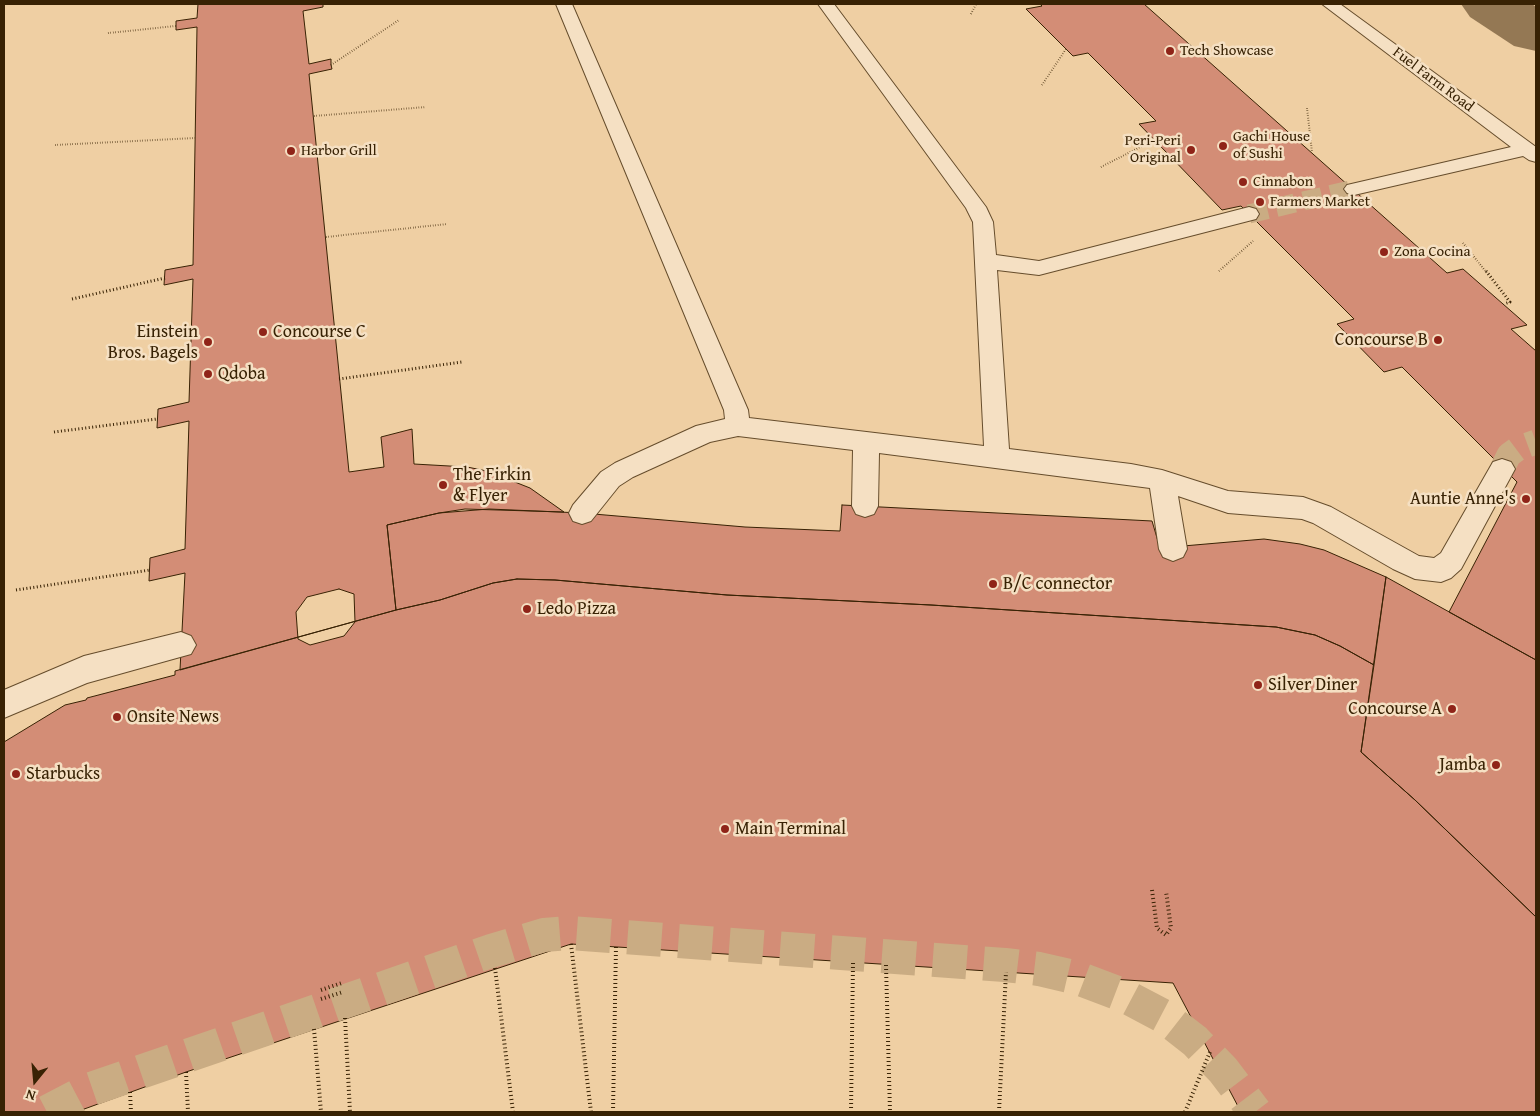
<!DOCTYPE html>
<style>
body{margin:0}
#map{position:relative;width:1540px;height:1116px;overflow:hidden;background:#efcfa3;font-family:"Gentium Book Plus",serif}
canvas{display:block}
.frame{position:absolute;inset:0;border:5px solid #382204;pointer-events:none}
.north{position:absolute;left:10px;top:1056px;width:50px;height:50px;-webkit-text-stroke:4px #f5e0c3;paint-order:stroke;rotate:197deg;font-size:14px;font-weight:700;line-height:20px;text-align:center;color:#382204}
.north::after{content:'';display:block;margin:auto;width:18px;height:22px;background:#382204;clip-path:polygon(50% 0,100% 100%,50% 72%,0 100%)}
</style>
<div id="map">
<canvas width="1540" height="1116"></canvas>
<div class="frame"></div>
<div class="north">N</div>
</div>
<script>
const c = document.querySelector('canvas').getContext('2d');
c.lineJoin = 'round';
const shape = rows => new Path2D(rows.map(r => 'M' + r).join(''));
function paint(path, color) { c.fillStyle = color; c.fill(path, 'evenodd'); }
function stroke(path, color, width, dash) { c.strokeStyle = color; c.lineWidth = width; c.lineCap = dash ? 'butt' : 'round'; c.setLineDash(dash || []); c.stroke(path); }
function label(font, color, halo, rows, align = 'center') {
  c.font = font + ' "Gentium Book Plus",serif'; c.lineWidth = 5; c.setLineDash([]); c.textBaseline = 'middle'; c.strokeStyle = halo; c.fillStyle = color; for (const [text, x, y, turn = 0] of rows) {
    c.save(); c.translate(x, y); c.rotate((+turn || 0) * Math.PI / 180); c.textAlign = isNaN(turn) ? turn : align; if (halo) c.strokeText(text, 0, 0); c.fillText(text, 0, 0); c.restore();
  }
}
paint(shape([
 [1461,4,1532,4,1536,7,1536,51,1514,46,1470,17,1461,4]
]), '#947854');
const building = shape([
 [198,4,323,4,323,7,303,11,309,64,331,59,331,65,332,69,309,74,349,472,384,467,381,437,412,429,414,464,467,467,487,471,530,488,564,512,465,509,439,513,387,525,396,610,180,670,185,573,149,581,150,558,185,549,189,421,157,428,158,409,189,402,193,279,164,285,165,270,193,265,197,27,176,30,176,21,197,18,198,4],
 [1040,4,1144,4,1447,273,1463,269,1527,325,1511,329,1536,351,1536,660,1449,612,1517,482,1402,367,1384,372,1337,324,1354,319,1241,206,1222,210,1139,124,1156,121,1088,53,1073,56,1026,9,1042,6,1040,4],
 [842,505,1152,521,1160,548,1264,539,1300,544,1324,550,1386,577,1374,665,1340,646,1315,635,1276,627,931,605,727,595,555,580,517,579,493,583,440,600,396,610,387,525,439,513,489,509,582,513,745,527,840,531,842,505],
 [1386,577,1536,660,1536,917,1415,800,1361,752,1386,577],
 [517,579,555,580,727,595,931,605,1276,627,1315,635,1340,646,1374,665,1361,752,1415,800,1536,917,1536,1112,1241,1112,1173,983,571,944,186,1072,76,1112,4,1112,4,742,65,705,86,700,87,698,175,675,175,671,396,610,440,600,493,583,517,579],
 [339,589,354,594,355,622,344,636,310,645,298,639,296,612,307,597,339,589]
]);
paint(building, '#d38d76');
stroke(building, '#382204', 1);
stroke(shape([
 [1249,214,1354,189]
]), '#caac83', 19, [19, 9]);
stroke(shape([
 [1502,469,1509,455,1517,449,1536,442]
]), '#caac83', 25, [25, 12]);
stroke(shape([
 [47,1112,91,1089,491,951,544,935,569,933,1005,965,1039,969,1078,978,1125,996,1163,1016,1195,1041,1223,1070,1255,1112]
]), '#caac83', 34, [34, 17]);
const minor = shape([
 [556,4,572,4,748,410,749,418,984,446,973,222,966,208,818,4,834,4,986,207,993,222,996,255,1039,261,1249,207,1256,209,1259,214,1256,219,1039,275,997,270,1009,449,1131,464,1162,470,1228,491,1303,497,1331,507,1419,556,1434,558,1441,553,1493,462,1502,459,1511,462,1515,469,1461,569,1451,578,1441,582,1415,579,1393,569,1313,523,1302,519,1228,513,1178,496,1187,549,1183,557,1173,561,1163,557,1159,549,1150,488,879,453,878,506,874,514,865,517,856,514,852,506,853,450,738,436,710,442,633,477,619,486,591,521,582,524,573,521,569,513,573,505,601,472,615,463,696,426,725,419,724,410,556,4],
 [1322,4,1340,4,1536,147,1536,162,1529,160,1523,156,1354,195,1347,193,1344,189,1347,185,1511,147,1322,4],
 [181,632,191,636,196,645,191,654,87,683,4,718,4,690,84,656,181,632]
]);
stroke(minor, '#664d2c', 2);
stroke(shape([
 [971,14,976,4],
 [108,33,176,26],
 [331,65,399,20],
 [1042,85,1066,49],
 [1307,108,1312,152],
 [314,116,426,107],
 [55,145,195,138],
 [1101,167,1150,142,1152,138],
 [326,237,447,224],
 [1463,243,1487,273],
 [1219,271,1253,241]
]), '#382204', 2, [0.5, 2]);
stroke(shape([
 [1486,271,1510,302,1504,304],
 [72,299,165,278],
 [339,379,462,362],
 [54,432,157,419],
 [16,590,150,570]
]), '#382204', 3, [1, 2.5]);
stroke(shape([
 [1152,890,1157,928,1166,935,1171,928,1166,891],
 [571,944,591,1112],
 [886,965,890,1112],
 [495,968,513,1112],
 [321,990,342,983],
 [321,999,343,992],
 [345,1018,350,1112],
 [314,1029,321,1112],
 [186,1072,188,1112],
 [130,1092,131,1112],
 [613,1112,616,946],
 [851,1112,853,962],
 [999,1112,1006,972],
 [1185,1112,1210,1052]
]), '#382204', 4, [1, 3]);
paint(minor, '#f5e0c3');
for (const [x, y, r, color] of [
 [1170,51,5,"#8f2418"],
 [1223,146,5,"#8f2418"],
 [1191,150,5,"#8f2418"],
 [291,151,5,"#8f2418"],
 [1243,182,5,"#8f2418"],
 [1260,202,5,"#8f2418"],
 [1384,252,5,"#8f2418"],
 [263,332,5,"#8f2418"],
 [1438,340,5,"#8f2418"],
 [208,342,5,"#8f2418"],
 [208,374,5,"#8f2418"],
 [443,485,5,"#8f2418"],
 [1526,499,5,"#8f2418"],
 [993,584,5,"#8f2418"],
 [527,609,5,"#8f2418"],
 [1258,685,5,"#8f2418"],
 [1452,709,5,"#8f2418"],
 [117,717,5,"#8f2418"],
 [1496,765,5,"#8f2418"],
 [16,774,5,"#8f2418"],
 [725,829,5,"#8f2418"]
]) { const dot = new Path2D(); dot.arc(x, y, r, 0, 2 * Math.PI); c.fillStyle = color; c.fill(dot); stroke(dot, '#f5e0c3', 2); }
label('15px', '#382204', '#f5e0c3', [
 ["Tech Showcase",1180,51],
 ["Gachi House",1233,137],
 ["of Sushi",1233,154],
 ["Peri-Peri",1181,141,"right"],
 ["Original",1181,158,"right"],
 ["Harbor Grill",301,151],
 ["Cinnabon",1253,182],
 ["Farmers Market",1270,202],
 ["Zona Cocina",1394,252]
], 'left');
label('15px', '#382204', '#f5e0c3', [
 ["Fuel Farm Road",1433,80,37]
]);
label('18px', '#382204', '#f5e0c3', [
 ["Einstein",198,332,"right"],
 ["Bros. Bagels",198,353,"right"],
 ["Concourse C",273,332],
 ["Concourse B",1428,340,"right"],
 ["Qdoba",218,374],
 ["The Firkin",453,475],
 ["& Flyer",453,496],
 ["Auntie Anne's",1516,499,"right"],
 ["B/C connector",1003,584],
 ["Ledo Pizza",537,609],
 ["Silver Diner",1268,685],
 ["Concourse A",1442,709,"right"],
 ["Onsite News",127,717],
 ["Jamba",1486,765,"right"],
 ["Starbucks",26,774],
 ["Main Terminal",735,829]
], 'left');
</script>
